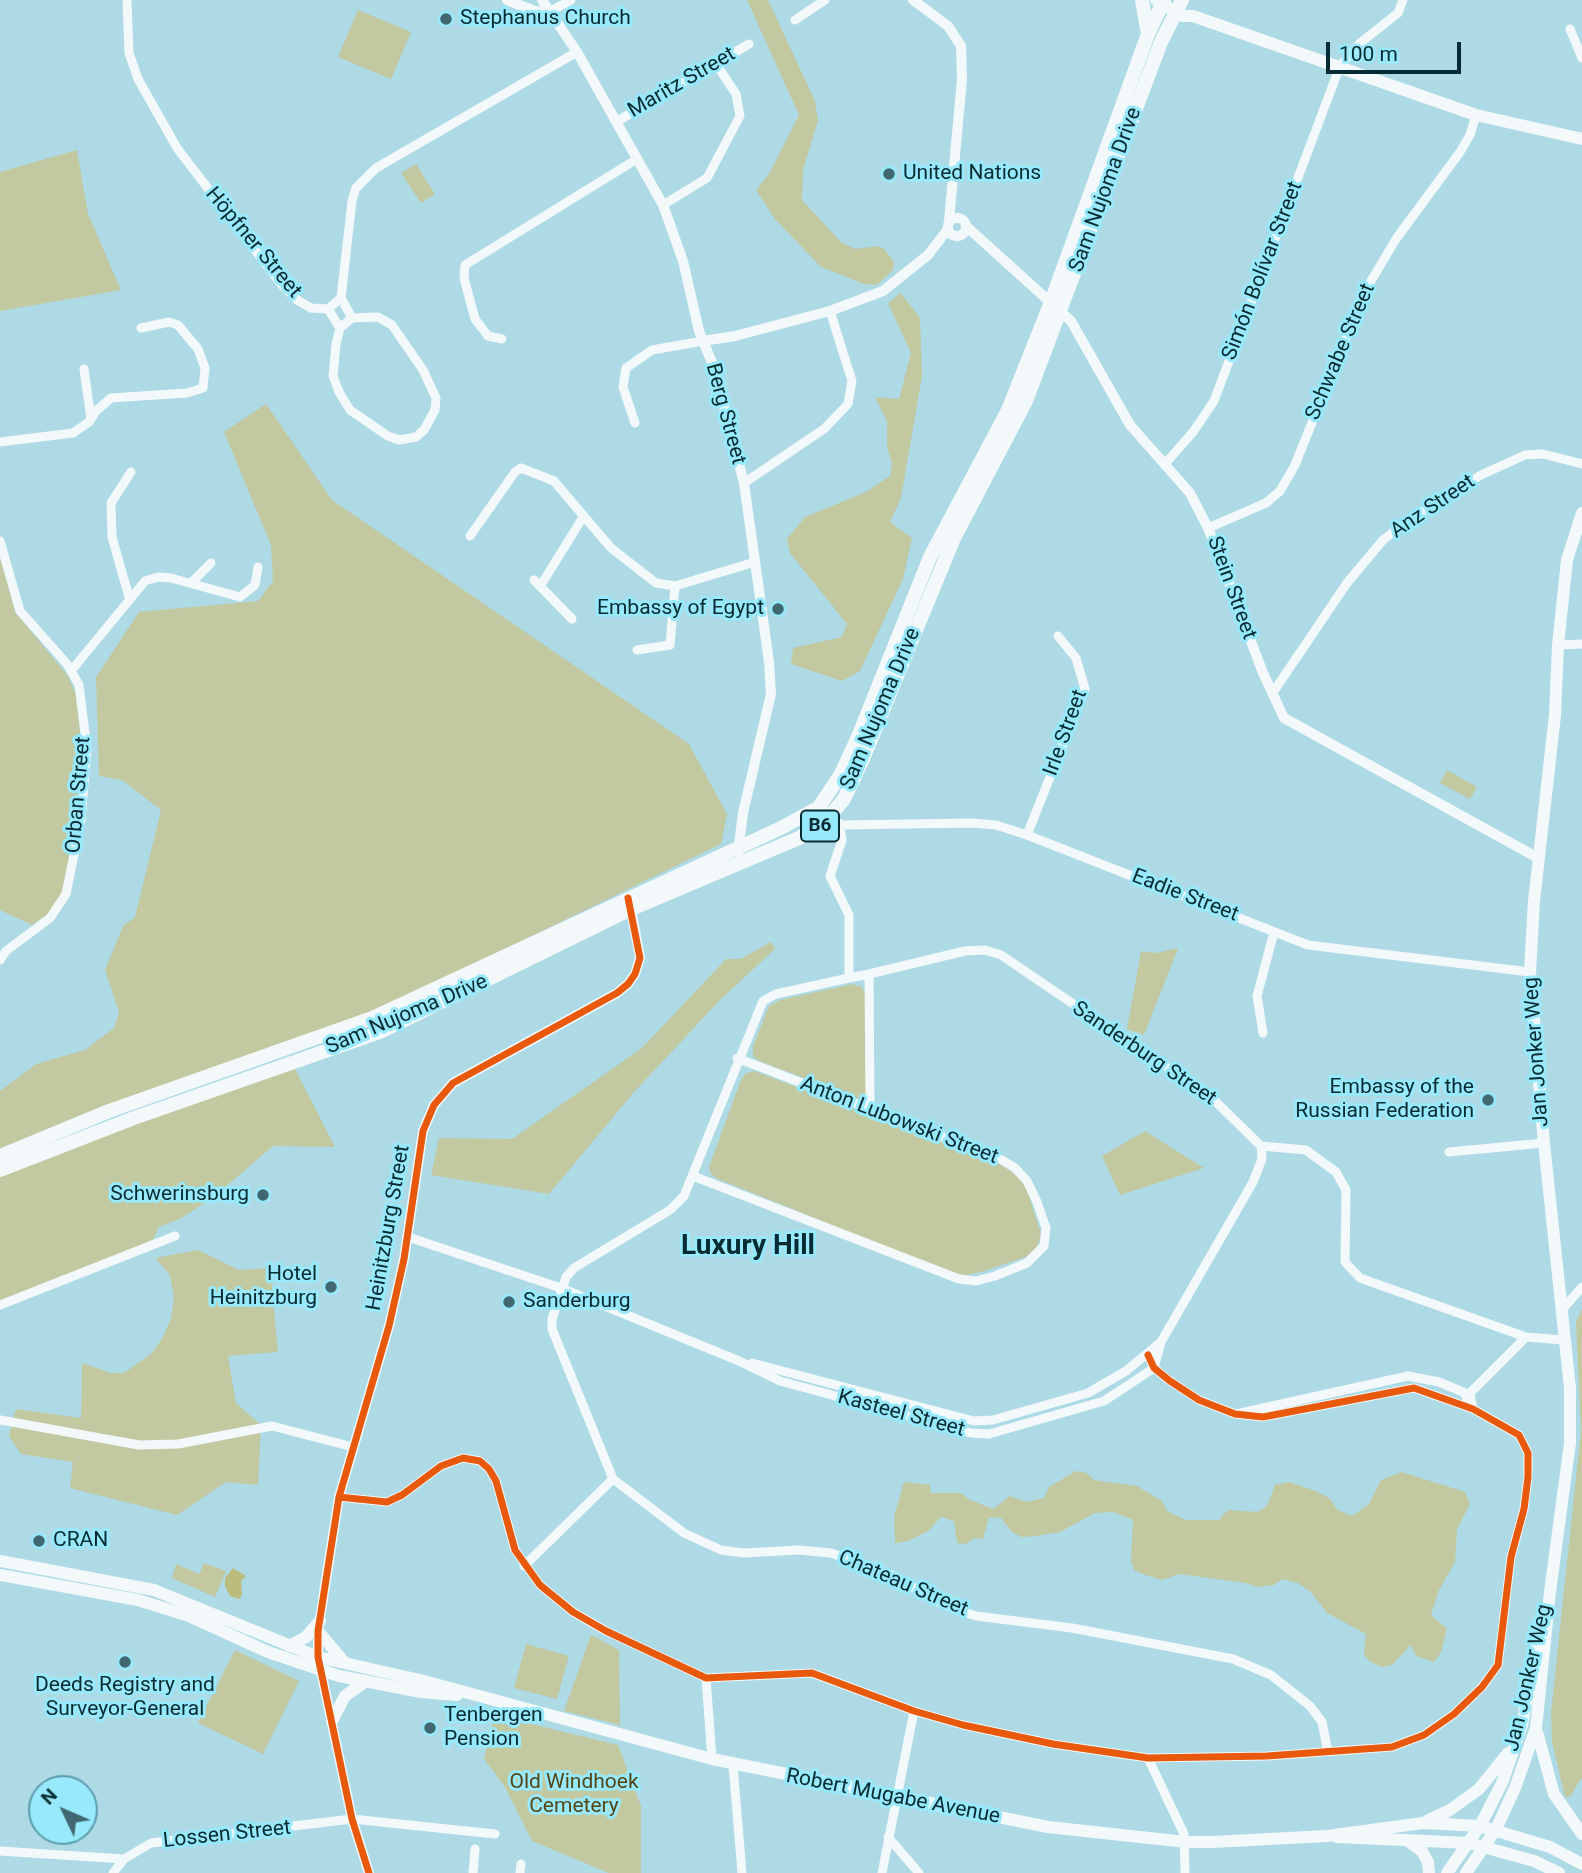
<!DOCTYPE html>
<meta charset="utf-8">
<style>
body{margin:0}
#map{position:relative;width:1582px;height:1873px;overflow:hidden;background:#addae5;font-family:Roboto,sans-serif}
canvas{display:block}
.north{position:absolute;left:28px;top:1775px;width:70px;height:70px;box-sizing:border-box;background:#97e9fb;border:2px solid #5d9dab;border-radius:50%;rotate:314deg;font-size:19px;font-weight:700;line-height:28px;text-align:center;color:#072b32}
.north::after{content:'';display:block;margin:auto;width:24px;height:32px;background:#416871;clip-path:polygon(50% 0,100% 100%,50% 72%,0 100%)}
.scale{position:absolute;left:1326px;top:42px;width:135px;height:32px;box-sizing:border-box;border:4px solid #072b32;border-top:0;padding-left:9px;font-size:21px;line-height:24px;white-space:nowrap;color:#072b32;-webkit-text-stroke:5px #97e9fb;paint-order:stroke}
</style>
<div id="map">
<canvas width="1582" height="1873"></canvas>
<div class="north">N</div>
<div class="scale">100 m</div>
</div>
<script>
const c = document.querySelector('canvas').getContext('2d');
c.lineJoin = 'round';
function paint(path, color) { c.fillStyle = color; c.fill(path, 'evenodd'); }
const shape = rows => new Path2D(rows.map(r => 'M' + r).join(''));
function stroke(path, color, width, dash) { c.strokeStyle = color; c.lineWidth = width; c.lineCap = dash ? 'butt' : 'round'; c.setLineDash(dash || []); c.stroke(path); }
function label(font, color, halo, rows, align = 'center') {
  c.font = font + ' Roboto,sans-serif'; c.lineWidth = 6; c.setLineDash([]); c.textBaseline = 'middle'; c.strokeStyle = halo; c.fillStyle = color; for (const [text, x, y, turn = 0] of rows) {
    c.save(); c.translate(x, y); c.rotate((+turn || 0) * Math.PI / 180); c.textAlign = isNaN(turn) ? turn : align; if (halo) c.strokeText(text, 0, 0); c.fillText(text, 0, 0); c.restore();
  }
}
paint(shape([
 [747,0,768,0,815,101,818,121,803,170,802,200,842,243,855,249,879,246,885,250,894,262,893,270,877,285,864,284,821,267,775,219,756,190,769,174,799,115],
 [358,10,411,32,391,79,338,57],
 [77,150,88,214,121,290,0,311,0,172],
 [416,164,435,194,421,203,401,173],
 [901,293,920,318,922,376,901,498,890,522,912,538,903,579,860,671,842,681,791,664,793,648,842,637,847,624,790,553,787,539,805,517,866,492,890,476,892,464,887,447,887,421,875,397,899,399,911,353,888,303],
 [266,404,332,500,689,744,727,814,721,844,369,1015,193,1074,71,1119,0,1149,0,1091,36,1064,85,1050,114,1028,119,1012,105,970,123,926,135,917,161,810,122,780,99,776,96,677,139,612,258,601,273,581,271,545,224,432],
 [0,557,15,612,68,676,76,695,81,741,75,832,68,874,59,901,49,913,32,925,0,910],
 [1447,770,1477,787,1470,799,1440,783],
 [771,942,775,949,720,1000,635,1091,549,1194,431,1175,439,1138,512,1139,642,1048,726,959,741,959],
 [1178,948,1144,1035,1127,1029,1141,951,1157,953],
 [853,984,862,987,865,995,868,1087,865,1095,857,1098,759,1061,753,1056,753,1046,769,1006,780,1000],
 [292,1063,335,1147,273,1146,215,1196,180,1219,159,1227,149,1248,0,1305,0,1170],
 [754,1071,1000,1164,1017,1176,1027,1190,1041,1234,1037,1247,1026,1257,981,1272,966,1275,949,1272,718,1179,711,1174,709,1167,741,1080,746,1073],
 [1145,1131,1204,1168,1120,1195,1102,1156],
 [198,1250,239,1270,270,1268,278,1352,228,1356,236,1403,261,1425,258,1485,226,1482,177,1515,70,1488,73,1462,21,1454,9,1436,16,1409,81,1418,82,1363,111,1373,124,1373,152,1353,163,1337,171,1318,174,1297,170,1275,155,1258],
 [1582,1309,1582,1777,1570,1797,1565,1797,1552,1742,1551,1713,1581,1431,1576,1322],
 [1076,1471,1087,1473,1094,1480,1137,1486,1162,1501,1167,1511,1186,1520,1219,1520,1228,1510,1258,1512,1267,1506,1275,1485,1289,1482,1316,1491,1329,1498,1338,1510,1352,1516,1369,1504,1381,1480,1402,1472,1465,1492,1470,1504,1457,1529,1455,1562,1439,1590,1431,1615,1447,1629,1441,1652,1434,1662,1416,1656,1411,1645,1392,1665,1382,1667,1371,1662,1364,1655,1366,1634,1327,1613,1311,1592,1298,1583,1282,1579,1274,1585,1257,1587,1246,1583,1179,1574,1162,1580,1145,1575,1134,1570,1131,1561,1133,1520,1113,1512,1095,1513,1060,1532,1036,1536,1021,1537,1011,1531,1001,1518,989,1517,983,1539,975,1538,966,1544,957,1543,954,1521,941,1517,928,1531,908,1541,895,1543,894,1516,904,1482,930,1485,931,1493,961,1493,968,1499,993,1509,1010,1496,1026,1502,1044,1498,1049,1487],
 [204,1563,226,1571,215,1597,172,1578,176,1564,199,1574],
 [591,1635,619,1650,620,1725,564,1711],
 [526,1644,569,1656,557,1699,514,1688],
 [235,1650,299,1681,263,1754,198,1723],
 [494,1715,618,1745,641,1806,641,1873,609,1873,532,1841,505,1787,484,1759]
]), '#c2c8a0');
paint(shape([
 [233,1568,246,1576,241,1581,242,1595,239,1599,230,1596,225,1586,225,1578]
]), '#babc7b');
stroke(shape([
 [127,0,129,53,138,79,177,148,281,284,297,300,311,308,328,309,341,298,352,201,356,188,376,168,577,52],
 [549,12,571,0],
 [795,20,825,0],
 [1570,29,1582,58],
 [616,122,749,44],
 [663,205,707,178,740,116,736,94,716,64],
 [341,298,352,318,378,317,392,325,423,370,436,398,435,410,424,430,416,437,399,440,388,436,350,410,339,392,333,376,336,344,340,328,352,318],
 [328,309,340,328],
 [502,339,488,336,475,319,464,278,465,265,637,159],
 [84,369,91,419],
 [635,423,623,387,626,368,652,350,703,341],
 [0,442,73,433,89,422,96,411,111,398,187,393,203,388,205,368,198,349,178,325,169,322,141,328],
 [1165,464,1193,432,1214,401,1340,66,1360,43,1398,13,1403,0],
 [744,483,824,429,848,404,852,381,830,311],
 [1208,528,1266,503,1280,491,1295,465,1365,291,1396,239,1460,152,1470,135,1476,115],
 [470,536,515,472,521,468,554,481,611,548,656,583,675,586,755,562],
 [0,541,20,611,67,664,79,685,87,749,81,820,66,894,50,918,6,951,0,960],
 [534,580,572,619],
 [191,583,211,563],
 [541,585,583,517],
 [129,597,112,537,111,503,131,472],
 [1558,645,1582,644],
 [637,650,670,645,675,586],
 [71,671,145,581,158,577,171,578,240,597,255,585,258,567],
 [1272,694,1347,583,1383,540,1406,522,1481,475,1525,455,1543,454,1582,464],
 [839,823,842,840,830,876,849,915,849,978,869,974,870,1108],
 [842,825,972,823,996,825,1027,835,1308,945,1530,972],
 [1027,835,1085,689,1076,658,1058,636],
 [869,974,965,951,985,950,1001,955,1212,1098,1261,1146,1306,1150,1336,1172,1346,1190,1345,1262,1360,1278,1526,1337,1564,1340],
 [849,978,776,994,763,1001,684,1196,670,1210,574,1268,566,1277,552,1319,552,1329,613,1479,684,1533,721,1550,744,1553,799,1550,831,1553,888,1573,944,1605,976,1616,1072,1628,1233,1659,1271,1675,1310,1706,1322,1722,1328,1752],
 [1263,1033,1257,996,1274,932],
 [1449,1152,1544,1143],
 [693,1176,959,1279,976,1281,995,1276,1027,1263,1044,1246,1046,1228,1037,1202,1027,1181,1015,1168,1002,1160,737,1058],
 [408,1237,561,1288,739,1361,780,1381,971,1433,989,1434,1104,1401,1154,1368,1161,1342],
 [0,1305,175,1236],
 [1561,1311,1582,1287],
 [752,1363,974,1421,993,1420,1088,1393,1126,1371,1161,1342,1253,1182,1262,1159,1261,1146],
 [1466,1397,1526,1337],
 [1236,1414,1408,1376,1439,1382,1470,1395,1473,1409],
 [0,1420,139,1445,178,1444,272,1426,353,1447],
 [339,1497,387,1502,402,1495,441,1466,463,1458,480,1461,489,1469,496,1481,515,1550,540,1585,573,1612,606,1631,706,1678,812,1673,914,1711,963,1725,1053,1744,1148,1758,1267,1756,1392,1747,1424,1735,1454,1714,1482,1687,1498,1665,1511,1557,1524,1509,1528,1477,1528,1453,1519,1435,1473,1409,1414,1388,1263,1417,1235,1414,1199,1400,1170,1381,1154,1368,1148,1355],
 [524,1566,613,1479],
 [706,1678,712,1759],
 [1148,1758,1184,1834,1185,1873],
 [733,1765,742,1873],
 [888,1837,919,1873],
 [0,1851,124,1859],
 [113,1873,124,1859,151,1843,352,1819,495,1834],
 [473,1873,475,1849],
 [520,1873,521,1864],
 [882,1873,914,1711]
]), '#f3f9fb', 9);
stroke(shape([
 [507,0,535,11,549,12],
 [542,0,577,52,663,205,683,261,699,331,713,365,744,483,769,662,771,694,743,813,738,852],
 [913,0,948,26,961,46,962,79,949,221],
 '948 227a9 9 0 1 1 18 0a9 9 0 1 1-18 0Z',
 [966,226,1071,321,1130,425,1190,493,1208,528,1263,673,1284,718,1538,858],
 [703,341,735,336,830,311,883,291,928,255,948,229],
 [369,1873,352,1819,318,1657,318,1631,339,1497,389,1326,404,1259,423,1131,434,1105,453,1083,617,993,628,984,635,974,640,958,630,904]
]), '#f3f9fb', 10);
stroke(shape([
 [1156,0,1183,16,1193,16,1476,115,1582,139],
 [0,1561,154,1590,318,1657,424,1681,712,1759,1048,1827,1186,1842,1212,1842,1327,1836,1423,1823,1480,1826,1550,1847,1582,1864],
 [0,1575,138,1600,189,1616,268,1652,339,1676,421,1692,457,1695],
 [318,1631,345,1663],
 [289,1646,306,1637,320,1621],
 [332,1721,345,1696,366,1681],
 [1537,1732,1554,1794,1582,1834],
 [1427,1821,1450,1810,1479,1789,1508,1753],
 [1337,1837,1469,1843,1534,1861,1559,1873],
 [1408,1841,1422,1851,1428,1862,1429,1873],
 [1447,1873,1480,1826,1502,1783,1522,1725,1541,1623],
 [1466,1873,1496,1829,1515,1788,1536,1728,1550,1592,1570,1443,1570,1388,1544,1143,1530,972,1534,901,1555,715,1558,645,1567,560,1582,513]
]), '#f3f9fb', 12);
stroke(shape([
 [1142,0,1147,29],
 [0,1156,109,1111,372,1018,783,827,819,807,841,774,858,737,930,557,1008,410,1051,302,1148,34,1164,0],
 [0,1170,134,1118,380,1032,631,909,799,838,830,816,844,799,862,761,954,538,1026,401,1161,42,1182,0]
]), '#f3f9fb', 14);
stroke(shape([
 [339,1497,387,1502,402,1495,441,1466,463,1458,480,1461,489,1469,496,1481,515,1550,540,1585,573,1612,606,1631,706,1678,812,1673,914,1711,963,1725,1053,1744,1148,1758,1267,1756,1392,1747,1424,1735,1454,1714,1482,1687,1498,1665,1511,1557,1524,1509,1528,1477,1528,1453,1519,1435,1473,1409,1414,1388,1263,1417,1235,1414,1199,1400,1170,1381,1154,1368,1148,1355],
 [369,1873,352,1819,318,1657,318,1631,339,1497,389,1326,404,1259,423,1131,434,1105,453,1083,617,993,628,984,635,974,640,958,628,898]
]), '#e8590c', 7);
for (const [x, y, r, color] of [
 [446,19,7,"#416871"],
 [889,174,7,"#416871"],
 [778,609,7,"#416871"],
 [1488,1100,7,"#416871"],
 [263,1195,7,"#416871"],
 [331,1287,7,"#416871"],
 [509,1302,7,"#416871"],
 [39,1541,7,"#416871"],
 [125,1662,7,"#416871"],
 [430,1728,7,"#416871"]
]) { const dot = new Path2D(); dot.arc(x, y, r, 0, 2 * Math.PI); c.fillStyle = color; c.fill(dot); stroke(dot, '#97e9fb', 2.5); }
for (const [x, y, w] of [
 [820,826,38]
]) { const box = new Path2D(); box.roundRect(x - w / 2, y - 15.5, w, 31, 5); c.fillStyle = '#97e9fb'; c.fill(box); stroke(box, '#072b32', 2); }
label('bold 19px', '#072b32', null, [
 ["B6",820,826]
]);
label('21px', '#072b32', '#97e9fb', [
 ["Stephanus Church",460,19],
 ["United Nations",903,174],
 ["Embassy of Egypt",764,609,"right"],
 ["Embassy of the",1474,1088,"right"],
 ["Russian Federation",1474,1112,"right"],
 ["Schwerinsburg",249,1195,"right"],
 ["Hotel",317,1275,"right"],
 ["Heinitzburg",317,1299,"right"],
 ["Sanderburg",523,1302],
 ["CRAN",53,1541],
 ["Deeds Registry and",125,1686,"center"],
 ["Surveyor-General",125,1710,"center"],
 ["Tenbergen",444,1716],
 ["Pension",444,1740]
], 'left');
label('21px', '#072b32', '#97e9fb', [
 ["Maritz Street",682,83,-30],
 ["Sam Nujoma Drive",1106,190,-70],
 ["Höpfner Street",253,243,50],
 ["Simón Bolívar Street",1263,271,-69],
 ["Schwabe Street",1341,352,-67],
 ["Berg Street",725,414,75],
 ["Anz Street",1433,507,-34],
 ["Stein Street",1231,588,70],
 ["Sam Nujoma Drive",881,709,-67],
 ["Irle Street",1066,733,-70],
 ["Orban Street",79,795,-85],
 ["Eadie Street",1185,896,21],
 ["Sam Nujoma Drive",407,1015,-23],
 ["Jan Jonker Weg",1537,1052,-94],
 ["Sanderburg Street",1144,1054,34],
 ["Anton Lubowski Street",899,1121,21],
 ["Heinitzburg Street",389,1228,-80],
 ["Kasteel Street",901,1414,15],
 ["Chateau Street",903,1584,23],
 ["Jan Jonker Weg",1529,1678,-77],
 ["Robert Mugabe Avenue",893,1797,11],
 ["Lossen Street",227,1835,-6]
]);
label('21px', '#544616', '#97e9fb', [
 ["Old Windhoek",574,1783],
 ["Cemetery",574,1807]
]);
label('bold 28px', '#072b32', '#97e9fb', [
 ["Luxury Hill",748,1247]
]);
</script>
